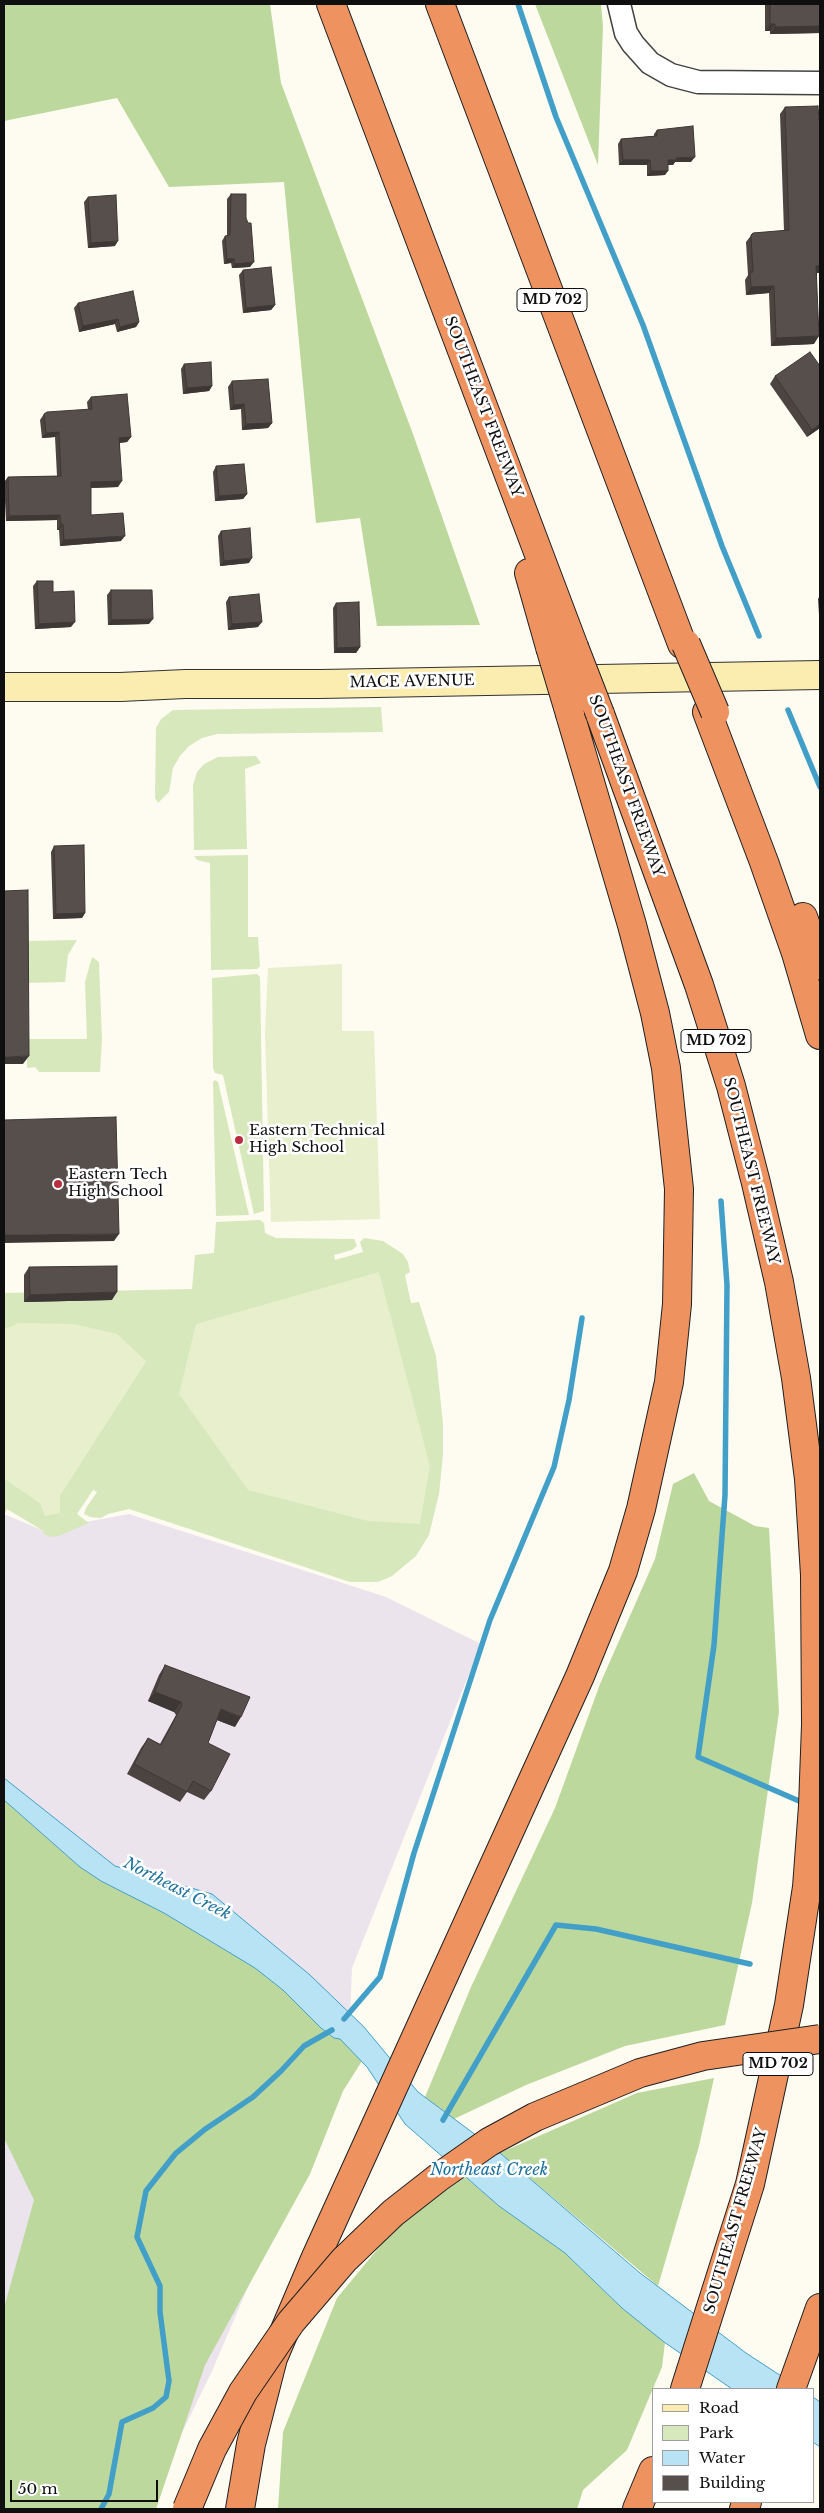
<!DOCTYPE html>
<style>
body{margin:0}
#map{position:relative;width:824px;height:2513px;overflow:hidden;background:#fefbf1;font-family:"Libre Baskerville",serif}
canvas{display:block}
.frame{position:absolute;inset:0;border:5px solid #0f0f0f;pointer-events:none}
.legend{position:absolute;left:652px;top:2388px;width:162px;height:115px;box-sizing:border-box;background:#fff;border:1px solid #9f9f9f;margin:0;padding:6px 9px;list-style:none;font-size:15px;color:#0f0f0f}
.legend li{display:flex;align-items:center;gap:10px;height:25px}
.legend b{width:25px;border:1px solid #9f9f9f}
.scale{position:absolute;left:10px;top:2480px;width:148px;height:22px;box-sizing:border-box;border:2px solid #0f0f0f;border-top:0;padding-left:6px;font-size:15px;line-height:18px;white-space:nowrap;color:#0f0f0f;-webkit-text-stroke:4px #fff;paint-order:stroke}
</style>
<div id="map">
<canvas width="824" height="2513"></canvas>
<div class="frame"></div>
<ul class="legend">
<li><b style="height:6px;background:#fbecaf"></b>Road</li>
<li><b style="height:14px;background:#d7e8bc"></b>Park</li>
<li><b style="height:14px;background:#b8e3f4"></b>Water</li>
<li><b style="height:14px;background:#574f4c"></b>Building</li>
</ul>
<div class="scale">50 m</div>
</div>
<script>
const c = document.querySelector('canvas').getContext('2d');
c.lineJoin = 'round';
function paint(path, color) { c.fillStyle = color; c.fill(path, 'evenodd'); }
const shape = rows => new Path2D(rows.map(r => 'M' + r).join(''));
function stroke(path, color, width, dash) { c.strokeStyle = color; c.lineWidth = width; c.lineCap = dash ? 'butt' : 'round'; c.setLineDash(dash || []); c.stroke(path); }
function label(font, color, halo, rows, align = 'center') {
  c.font = font + ' "Libre Baskerville",serif'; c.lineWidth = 5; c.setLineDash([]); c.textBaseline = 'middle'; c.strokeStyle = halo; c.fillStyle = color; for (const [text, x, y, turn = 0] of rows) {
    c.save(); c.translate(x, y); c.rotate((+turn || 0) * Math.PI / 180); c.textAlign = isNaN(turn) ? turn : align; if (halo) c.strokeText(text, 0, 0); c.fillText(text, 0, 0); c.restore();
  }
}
paint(shape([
 [4,1514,42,1530,129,1514,386,1597,481,1644,352,1968,350,2020,254,2273,212,2371,145,2509,4,2509]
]), '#ebe4ed');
paint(shape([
 [381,707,383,732,217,734,202,738,189,746,180,756,173,768,169,792,158,803,155,798,156,728,161,719,173,710],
 [256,756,261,763,245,769,247,849,194,850,193,785,197,772,204,764,218,757],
 [248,855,248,937,258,937,260,966,257,969,211,970,210,863,197,860,194,856],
 [77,940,68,955,65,982,25,983,26,941],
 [92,957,99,962,102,1040,100,1072,39,1072,35,1067,27,1068,27,1039,87,1039,85,982],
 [257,974,260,977,264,1211,254,1214,223,1075,215,1073,213,1068,212,978],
 [215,1080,218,1082,249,1215,216,1216,213,1082],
 [260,1220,264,1223,265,1233,276,1238,354,1239,357,1246,352,1250,334,1255,335,1260,363,1252,360,1242,364,1238,383,1241,403,1254,408,1262,410,1272,405,1275,411,1303,419,1302,436,1356,443,1424,443,1455,439,1494,429,1535,416,1556,392,1576,378,1582,350,1582,129,1509,108,1514,101,1518,90,1517,84,1514,86,1508,97,1492,93,1490,77,1514,89,1523,59,1536,50,1537,44,1534,42,1530,7,1509,4,1514,4,1478,40,1503,60,1495,146,1361,19,1323,4,1330,4,1293,192,1289,195,1255,214,1253,216,1222]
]), '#d7e8bc');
paint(shape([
 [4,4,270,4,281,83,413,434,480,625,377,626,360,518,316,523,284,182,169,187,117,98,4,121],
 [535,4,601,4,603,26,598,165],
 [694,1473,709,1501,755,1526,769,1528,779,1712,752,1903,725,2025,625,2046,526,2085,454,2119,425,2097,471,1987,555,1808,600,1684,655,1559,673,1484],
 [4,1800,80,1867,101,1881,164,1913,255,1968,283,1990,333,2038,340,2039,362,2061,343,2091,310,2174,205,2365,156,2509,4,2509,4,2308,34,2200,4,2138],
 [714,2078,699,2146,658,2286,500,2153,637,2093],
 [465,2177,499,2206,565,2253,622,2308,665,2342,662,2367,627,2450,583,2490,577,2509,278,2509,283,2432,337,2298,400,2222]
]), '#bdd89c');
paint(shape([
 [342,964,342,1031,374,1031,380,1219,271,1222,265,1034,268,968],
 [379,1272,430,1466,420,1524,368,1521,248,1490,179,1394,196,1324],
 [19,1323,74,1324,117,1334,146,1361,60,1495,60,1513,45,1516,40,1503,4,1478,4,1330]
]), '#e7efcd');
const water = shape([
 [4,1778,115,1866,212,1894,310,1975,364,2027,418,2092,500,2153,640,2273,746,2353,801,2389,732,2389,664,2342,622,2308,565,2253,499,2206,405,2124,367,2067,340,2039,334,2038,321,2028,283,1990,255,1968,164,1913,101,1881,80,1867,4,1800,4,1778],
 [813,2397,820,2402,820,2447,813,2442,813,2397]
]);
paint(water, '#b8e3f4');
stroke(water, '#429fc8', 1);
stroke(shape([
 [518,4,556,117,643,325,722,546,759,636],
 [788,710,820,787],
 [721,1201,727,1285,725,1495,714,1645,698,1757,806,1804],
 [344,2019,380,1977,414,1853,490,1620,554,1467,569,1400,582,1318],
 [443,2120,556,1925,596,1929,750,1964],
 [101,2509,109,2494,122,2422,153,2408,166,2397,169,2381,160,2312,160,2286,137,2237,146,2191,176,2153,204,2130,253,2097,281,2071,304,2046,332,2030]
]), '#429fc8', 5.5);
const minor = shape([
 [619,4,626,33,633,44,650,63,671,75,698,82,820,83]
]);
const secondary = shape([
 [4,687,120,687,185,684,320,684,820,675]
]);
const motorway = shape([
 [331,4,574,647],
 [440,4,682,644],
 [529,573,550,647],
 [707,712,764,862,796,953,820,1035],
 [600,714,699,985,731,1086,756,1183,779,1282,796,1378,809,1479,815,1575,816,1725,813,1806,807,1887,789,2005,750,2184,685,2389],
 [803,917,820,965],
 [791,2389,820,2308],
 [240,2509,251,2444,273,2358,316,2257,580,1676,623,1571,641,1509,669,1382,677,1304,679,1189,666,1068,655,1013,632,925,570,714],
 [637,2509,653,2471],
 [744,2509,747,2502]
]);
stroke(minor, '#424242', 25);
stroke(secondary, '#313131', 30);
stroke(motorway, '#202020', 30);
stroke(minor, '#fff', 22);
stroke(secondary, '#fbecaf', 28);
stroke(motorway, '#ee9360', 28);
const motorwayBridge = shape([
 [686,644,715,712],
 [550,647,570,714],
 [574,647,600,714],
 [187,2509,212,2449,243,2392,291,2322,344,2260,393,2213,439,2177,489,2142,535,2117,640,2073,703,2056,820,2039]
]);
stroke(motorwayBridge, '#202020', 30, []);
stroke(motorwayBridge, '#ee9360', 28);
paint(shape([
 [765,4,820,4,820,33,770,34,770,31,765,31],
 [785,107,820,120,820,273,817,273,814,344,771,346,769,293,746,295,745,280,748,275,746,242,753,233,784,231,780,114],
 [657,130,691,162,675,162,673,165,668,165,665,175,647,176,647,165,619,165,618,144,621,139,654,136,654,134],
 [231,194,246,218,250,267,232,268,231,263,224,264,222,241,225,236,227,236,227,199],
 [88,197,115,246,88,248,84,202],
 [243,270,275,305,271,310,243,313,239,275],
 [78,303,139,322,136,327,117,332,115,324,79,332,74,308],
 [184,364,212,386,209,391,183,394,181,369],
 [820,366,820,428,807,437,770,384,775,376],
 [232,381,272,423,268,428,242,430,241,409,230,410,228,387],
 [91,397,131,437,127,442,120,443,118,487,91,488,91,515,121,541,60,546,59,530,57,530,57,520,6,521,4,482,8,477,57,476,55,437,42,438,40,420,44,414,88,410,87,402],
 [216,466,247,494,243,499,215,501,213,472],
 [221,531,249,563,220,566,218,536],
 [37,581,53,592,71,627,35,629,33,586],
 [111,590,149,624,108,625,107,595],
 [820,595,820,630,818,599],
 [229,597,258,627,228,630,226,602],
 [336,603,360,647,356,653,334,653,333,608],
 [54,846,85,913,82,918,53,919,51,852],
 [29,1267,112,1300,24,1302,24,1275],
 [165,1665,235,1727,217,1720,208,1743,211,1791,204,1800,187,1792,180,1802,127,1774,141,1748,148,1738,160,1744,176,1715,174,1712,148,1701,159,1675]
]), '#4b4441');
paint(shape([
 [770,24,775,24,770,31,765,31],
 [820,26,820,33,770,34,775,27],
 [695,157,691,162,675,162,673,165,665,165,668,160,676,158],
 [623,160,650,160,647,165,619,165],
 [651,171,668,171,665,175,647,176],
 [118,241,115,246,88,248,91,243],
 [227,259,234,259,231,263,224,264],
 [254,262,250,267,232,268,235,264],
 [816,266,820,266,820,273,811,273],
 [774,286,769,293,746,295,751,287],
 [275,305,271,310,243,313,246,308],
 [118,319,115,324,79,332,83,326],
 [139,322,136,327,117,332,120,327],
 [819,336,814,344,771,346,776,338],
 [212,386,209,391,183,394,187,388],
 [244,404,241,409,230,410,234,405],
 [272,423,268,428,242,430,246,424],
 [820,424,820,428,807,437,812,430],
 [59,432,55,437,42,438,46,433],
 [131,437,127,442,116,443,119,438],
 [122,481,118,487,87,488,91,482],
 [247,494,243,499,215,501,219,496],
 [60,515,57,520,6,521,9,516],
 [63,524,59,530,57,530,61,525],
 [125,536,121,541,60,546,64,540],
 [252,558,249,563,220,566,224,561],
 [153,619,149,624,108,625,111,620],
 [75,622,71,627,35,629,39,624],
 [262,622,258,627,228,630,232,624],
 [360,647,356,653,334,653,337,648],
 [85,913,82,918,53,919,56,914],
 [29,1056,23,1064,4,1064,4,1057],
 [119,1234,114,1241,4,1243,4,1235],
 [117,1292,112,1300,24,1302,30,1295],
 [155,1692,181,1702,174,1712,148,1701],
 [221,1709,241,1717,235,1727,214,1719]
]), '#3d3735');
const building = shape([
 [770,4,820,4,820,26,775,27,775,24,770,24,770,4],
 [818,106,819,120,820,120,820,266,816,266,819,336,776,338,774,286,751,287,750,272,753,272,751,235,753,233,789,230,785,107,818,106],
 [693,126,695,157,676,158,677,160,668,160,668,171,651,171,650,160,623,160,621,139,657,136,657,130,693,126],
 [231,194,246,194,246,218,248,223,251,223,254,262,235,264,234,259,227,259,225,236,230,235,231,194],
 [116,195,118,241,91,243,88,197,116,195],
 [271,267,275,305,246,308,243,270,271,267],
 [133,291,139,322,120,327,118,319,83,326,78,303,133,291],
 [810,352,820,366,820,424,812,430,775,376,810,352],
 [211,362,212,386,187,388,184,364,211,362],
 [268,379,272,423,246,424,244,404,234,405,232,381,268,379],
 [127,394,131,437,119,438,122,481,91,482,91,515,123,513,125,536,64,540,63,524,61,525,60,515,9,516,8,477,61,476,59,432,46,433,44,414,47,412,92,409,91,397,127,394],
 [244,464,247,494,219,496,216,466,244,464],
 [250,528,252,558,224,561,221,531,250,528],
 [37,581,53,581,53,592,74,591,75,622,39,624,37,581],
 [111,590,152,590,153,619,111,620,111,590],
 [259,594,262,622,232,624,229,597,259,594],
 [359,602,360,647,337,648,336,603,359,602],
 [84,845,85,913,56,914,54,846,84,845],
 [28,890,29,1056,4,1057,4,891,28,890],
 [116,1117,119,1234,4,1235,4,1120,116,1117],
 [117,1266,117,1292,30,1295,29,1267,117,1266],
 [165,1665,250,1697,241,1717,221,1709,208,1743,230,1754,211,1791,193,1781,187,1792,134,1764,148,1738,161,1745,182,1705,181,1702,155,1692,165,1665]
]);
paint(building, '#574f4c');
stroke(building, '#3d3735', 1);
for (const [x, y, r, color] of [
 [239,1140,5,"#ba2c40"],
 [58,1184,5,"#ba2c40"]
]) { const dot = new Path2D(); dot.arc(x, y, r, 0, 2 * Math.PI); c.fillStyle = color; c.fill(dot); stroke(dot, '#fff', 2); }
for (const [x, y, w] of [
 [552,300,70],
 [716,1041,70],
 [778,2064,70]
]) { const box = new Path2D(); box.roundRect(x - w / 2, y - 11.5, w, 23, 4); c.fillStyle = '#fff'; c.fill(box); stroke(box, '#0f0f0f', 1); }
label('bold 14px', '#0f0f0f', null, [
 ["MD 702",552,300],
 ["MD 702",716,1041],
 ["MD 702",778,2064]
]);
label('15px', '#0f0f0f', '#fff', [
 ["SOUTHEAST FREEWAY",483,407,69],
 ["MACE AVENUE",412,682,-1],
 ["SOUTHEAST FREEWAY",626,786,70],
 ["SOUTHEAST FREEWAY",751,1171,76],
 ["SOUTHEAST FREEWAY",736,2221,-74]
]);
label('15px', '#0f0f0f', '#fff', [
 ["Eastern Technical",249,1131],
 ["High School",249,1148],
 ["Eastern Tech",68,1175],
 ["High School",68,1192]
], 'left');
label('italic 16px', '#1c719c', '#fff', [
 ["Northeast Creek",177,1889,27],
 ["Northeast Creek",489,2170]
]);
</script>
